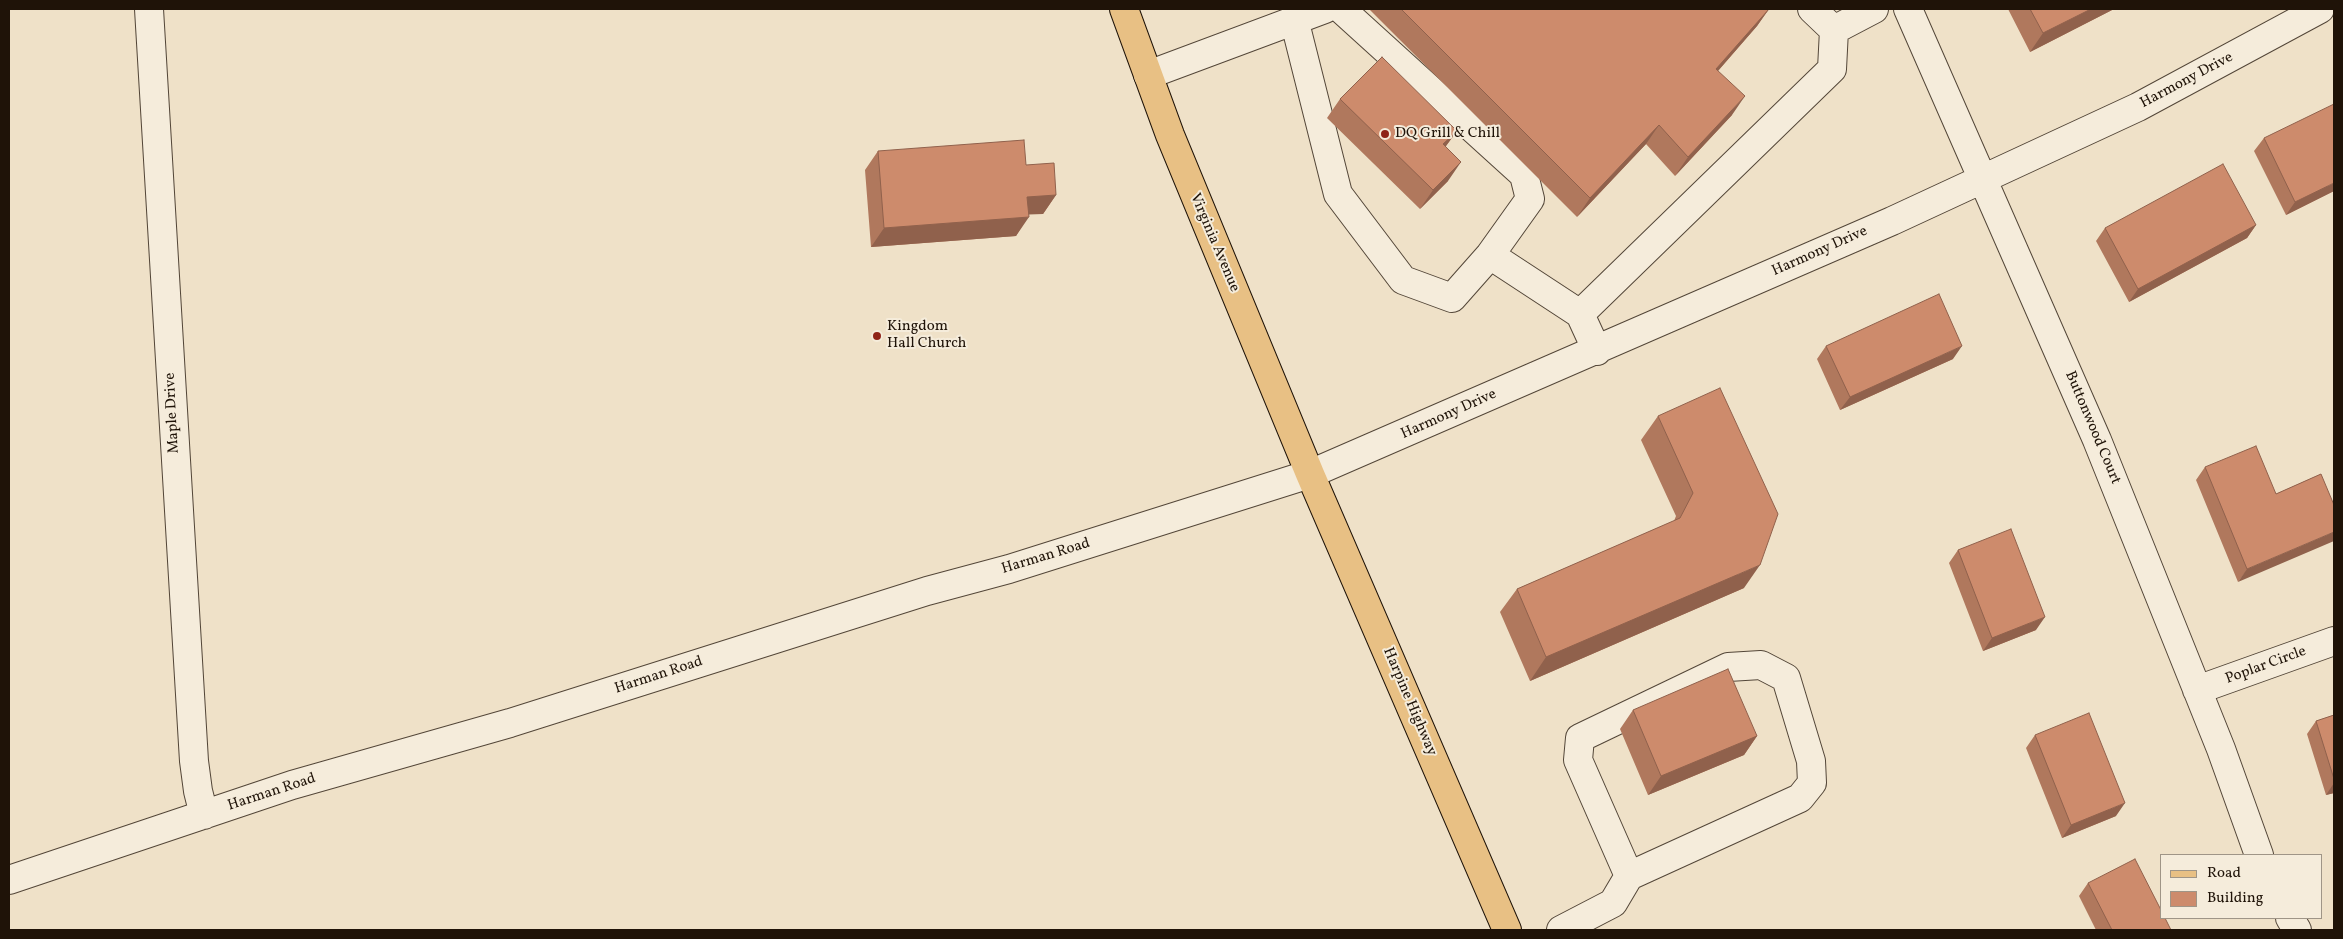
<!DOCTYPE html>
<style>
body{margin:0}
#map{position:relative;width:2343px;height:939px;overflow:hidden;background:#efe1c8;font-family:Vollkorn,serif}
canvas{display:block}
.frame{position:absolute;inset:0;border:10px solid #1f1308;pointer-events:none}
.legend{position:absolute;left:2160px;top:854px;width:162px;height:65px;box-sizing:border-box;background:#f5ecdb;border:1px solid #9f9587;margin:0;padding:6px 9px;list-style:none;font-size:15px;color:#1f1308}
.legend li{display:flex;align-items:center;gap:10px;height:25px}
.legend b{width:25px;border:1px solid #9f9587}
</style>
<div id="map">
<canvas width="2343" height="939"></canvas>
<div class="frame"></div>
<ul class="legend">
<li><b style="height:6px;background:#e8c084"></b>Road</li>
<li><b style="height:14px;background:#cd8b6c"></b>Building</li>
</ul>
</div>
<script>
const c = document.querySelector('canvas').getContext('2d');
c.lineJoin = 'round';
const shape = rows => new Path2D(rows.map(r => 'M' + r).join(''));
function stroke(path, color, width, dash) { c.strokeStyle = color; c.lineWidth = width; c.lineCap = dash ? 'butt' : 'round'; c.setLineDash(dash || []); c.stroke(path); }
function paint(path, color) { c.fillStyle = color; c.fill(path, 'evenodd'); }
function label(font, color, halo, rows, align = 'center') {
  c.font = font + ' Vollkorn,serif'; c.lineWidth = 4; c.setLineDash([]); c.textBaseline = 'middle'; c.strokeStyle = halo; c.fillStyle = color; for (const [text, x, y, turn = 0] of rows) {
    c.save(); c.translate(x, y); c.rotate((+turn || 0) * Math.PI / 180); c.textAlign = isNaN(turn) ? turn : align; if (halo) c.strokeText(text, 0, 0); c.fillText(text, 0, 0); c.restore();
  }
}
const minor = shape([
 [149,9,194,761,198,791,204,815],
 [1812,9,1834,30,1874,9],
 [1908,9,2097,440,2221,749,2259,855],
 [1294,19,1338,194,1403,280,1452,298,1490,255,1530,199,1524,175,1341,9],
 [1148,75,1325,9],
 [1490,255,1580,314],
 [1597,351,1580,314,1832,69,1834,30],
 [2197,690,2334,641],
 [9,880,292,785,510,723,927,591,1009,569,1310,474,1892,221,2138,107,2320,9],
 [2290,918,2297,930],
 [1561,930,1613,903,1629,876,1800,798,1812,783,1811,761,1786,678,1761,665,1728,667,1580,738,1578,760,1629,876]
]);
const major = shape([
 [1124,9,1170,135,1310,474,1507,930]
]);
stroke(minor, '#534638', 30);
stroke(major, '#1f1308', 30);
stroke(minor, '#f5ecdb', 28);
stroke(major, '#e8c084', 28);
paint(shape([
 [1369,9,1769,9,1757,26,1718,71,1732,115,1675,176,1646,144,1577,217],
 [2008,9,2114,9,2030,52],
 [1340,99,1457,131,1446,146,1448,181,1420,209,1327,118],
 [2264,138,2334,191,2286,215,2254,151],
 [878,151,1026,165,1056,195,1043,214,1029,214,1016,236,871,247,865,170],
 [2256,225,2247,238,2129,302,2096,241,2105,228],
 [1826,346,1953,359,1840,410,1817,359],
 [1658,416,1744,588,1530,681,1500,612,1517,589,1674,521,1676,516,1641,440],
 [2205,467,2276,494,2321,474,2238,582,2196,480],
 [1958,550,2036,630,1983,651,1949,563],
 [1633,710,1757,736,1744,755,1648,795,1620,729],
 [2334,715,2334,793,2326,795,2307,734,2316,721],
 [2035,735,2116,816,2062,838,2026,748],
 [2088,883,2171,930,2096,930,2079,896]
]), '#b0785d');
paint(shape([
 [1769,9,1757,26,1703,88,1716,69],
 [2091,9,2114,9,2030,52,2043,33],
 [1745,96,1732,115,1675,176,1688,157],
 [1659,125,1646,144,1577,217,1590,198],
 [1457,131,1443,150,1443,144],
 [1461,162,1448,181,1420,209,1433,190],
 [2334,183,2334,191,2286,215,2295,202],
 [1056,195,1043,214,1014,215,1027,197],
 [1029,217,1016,236,871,247,884,228],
 [2256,225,2247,238,2129,302,2138,289],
 [1962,346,1953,359,1840,410,1850,397],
 [2334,532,2334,541,2238,582,2247,569],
 [1760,565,1744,588,1530,681,1546,657],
 [2045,617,2036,630,1983,651,1992,638],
 [1757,736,1744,755,1648,795,1661,776],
 [2334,783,2334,793,2326,795],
 [2125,803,2116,816,2062,838,2071,825]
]), '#90614c');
const building = shape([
 [1401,9,1769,9,1716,69,1745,96,1688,157,1659,125,1590,198,1401,9],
 [2030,9,2091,9,2043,33,2030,9],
 [1382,57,1457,131,1443,144,1461,162,1433,190,1340,99,1382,57],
 [2334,104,2334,183,2295,202,2264,138,2334,104],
 [1024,140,1026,165,1054,163,1056,195,1027,197,1029,217,884,228,878,151,1024,140],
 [2223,164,2256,225,2138,289,2105,228,2223,164],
 [1939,294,1962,346,1850,397,1826,346,1939,294],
 [1720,388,1778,514,1760,565,1546,657,1517,589,1680,518,1693,493,1658,416,1720,388],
 [2256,446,2276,494,2321,474,2334,505,2334,532,2247,569,2205,467,2256,446],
 [2011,529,2045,617,1992,638,1958,550,2011,529],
 [1728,669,1757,736,1661,776,1633,710,1728,669],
 [2089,713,2125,803,2071,825,2035,735,2089,713],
 [2334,715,2334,779,2316,721,2334,715],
 [2135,859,2162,912,2162,918,2165,918,2171,930,2112,930,2088,883,2135,859]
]);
paint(building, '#cd8b6c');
stroke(building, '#90614c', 1);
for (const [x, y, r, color] of [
 [1385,134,5,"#8f2418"],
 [877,336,5,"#8f2418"]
]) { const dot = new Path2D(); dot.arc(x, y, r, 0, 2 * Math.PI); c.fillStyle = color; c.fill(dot); stroke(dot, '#f5ecdb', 2); }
label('15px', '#1f1308', '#f5ecdb', [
 ["Harmony Drive",2187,81,-28],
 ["Virginia Avenue",1214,243,67],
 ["Harmony Drive",1820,252,-24],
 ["Maple Drive",173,413,-93],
 ["Harmony Drive",1449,415,-24],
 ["Buttonwood Court",2092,428,67],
 ["Harman Road",1046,557,-17],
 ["Poplar Circle",2266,666,-20],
 ["Harman Road",659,676,-18],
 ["Harpine Highway",1409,702,67],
 ["Harman Road",272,793,-18]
]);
label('15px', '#1f1308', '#f5ecdb', [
 ["DQ Grill & Chill",1395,134],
 ["Kingdom",887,327],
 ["Hall Church",887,344]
], 'left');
</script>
